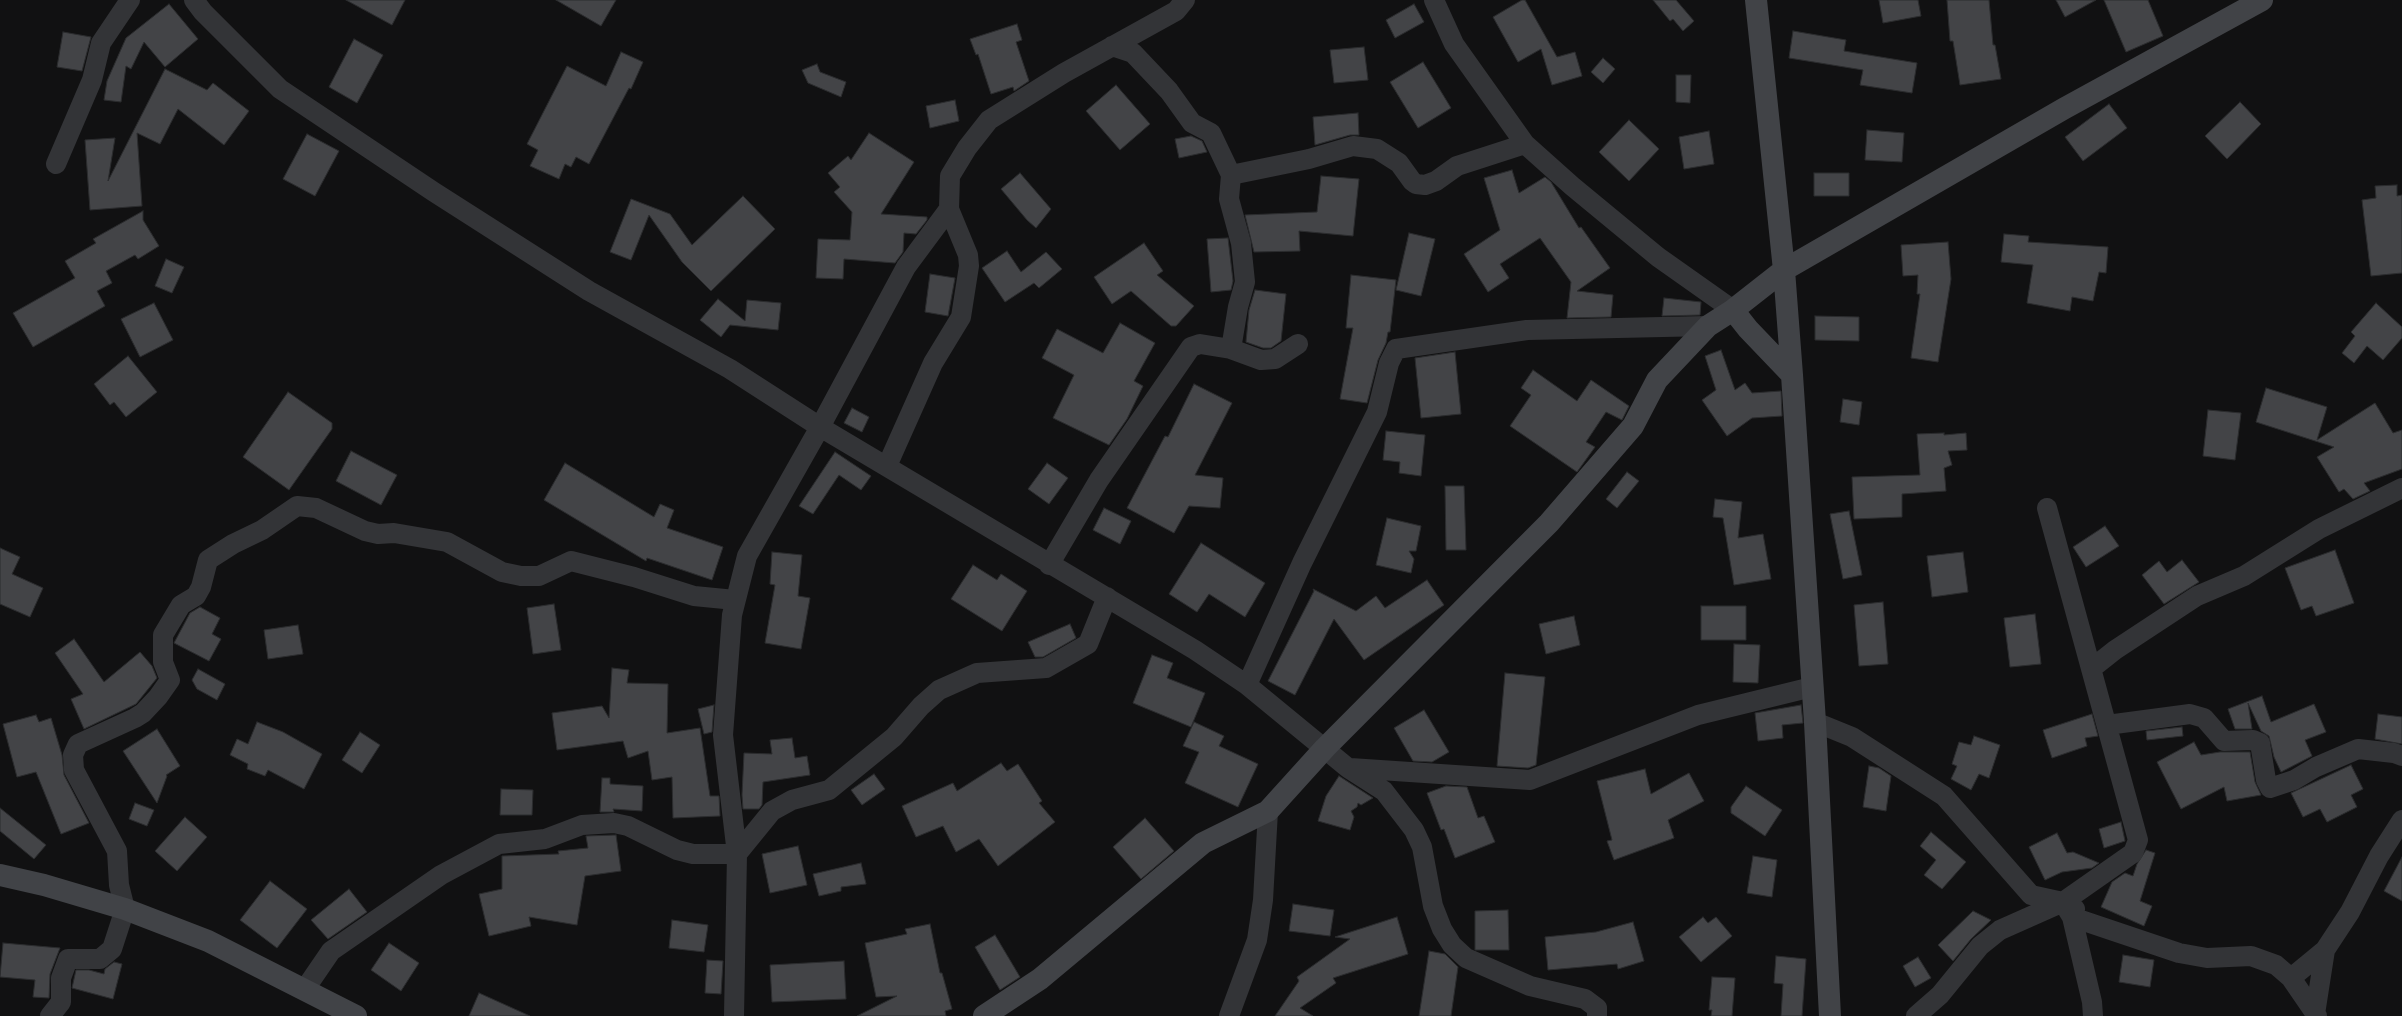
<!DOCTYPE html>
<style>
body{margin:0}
canvas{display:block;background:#111112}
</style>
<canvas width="2402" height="1016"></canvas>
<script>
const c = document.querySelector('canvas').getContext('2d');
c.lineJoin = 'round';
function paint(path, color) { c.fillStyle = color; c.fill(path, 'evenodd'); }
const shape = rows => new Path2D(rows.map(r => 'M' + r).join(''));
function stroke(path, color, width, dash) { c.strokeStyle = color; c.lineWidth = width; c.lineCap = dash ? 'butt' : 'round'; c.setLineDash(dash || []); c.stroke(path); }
const building = shape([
 [346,0,405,0,392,25,346,0],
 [556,0,616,0,601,26,556,0],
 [1522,0,1525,0,1557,57,1575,52,1582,76,1552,85,1541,49,1518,62,1493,17,1522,0],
 [1653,0,1676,0,1694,21,1683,31,1673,19,1670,21,1653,0],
 [1879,0,1918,0,1921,16,1883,23,1879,0],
 [1947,0,1989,0,1993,45,1995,45,2001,79,1960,85,1953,41,1950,41,1947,0],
 [2056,0,2096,0,2065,17,2056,0],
 [2104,0,2148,0,2163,36,2126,52,2104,0],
 [169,4,198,39,165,67,144,42,131,69,126,66,121,102,104,100,107,81,126,38,169,4],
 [1414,4,1424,22,1395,38,1386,20,1414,4],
 [1017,24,1022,40,1016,42,1029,81,1014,91,1013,87,991,94,978,54,976,55,970,39,1017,24],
 [1793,31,1846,40,1844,51,1917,63,1912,93,1860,85,1863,70,1789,58,1793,31],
 [63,32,91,37,82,71,57,67,63,32],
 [354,39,383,55,357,103,329,87,354,39],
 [1364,47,1368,80,1334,83,1330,50,1364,47],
 [621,52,643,62,631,89,629,88,589,164,576,157,571,167,565,164,559,179,530,166,538,150,527,144,567,66,606,86,621,52],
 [1603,58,1615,69,1603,83,1591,72,1603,58],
 [1423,62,1451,108,1418,128,1390,82,1423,62],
 [817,64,820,72,846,82,841,97,808,83,802,70,817,64],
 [165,69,207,90,213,83,249,111,224,145,178,109,160,144,137,133,142,206,90,210,85,140,115,138,108,181,165,69],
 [1676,75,1691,75,1690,103,1676,102,1676,75],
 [1116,85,1150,124,1120,150,1086,111,1116,85],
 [955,100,959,121,930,128,926,106,955,100],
 [2240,102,2261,124,2227,159,2205,136,2240,102],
 [2109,104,2127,128,2083,161,2065,137,2109,104],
 [1358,113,1359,135,1350,135,1315,145,1313,117,1358,113],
 [1629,120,1659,149,1629,181,1599,152,1629,120],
 [1867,130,1904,133,1902,162,1865,160,1867,130],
 [1709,131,1714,164,1684,169,1679,137,1709,131],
 [869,133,914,162,881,214,927,217,927,220,916,234,904,233,903,252,895,263,844,259,843,279,816,278,818,239,850,240,852,212,834,192,840,187,828,173,848,156,851,160,869,133],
 [307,134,339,151,315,196,283,179,307,134],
 [1191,136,1202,141,1207,152,1179,158,1175,139,1191,136],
 [1512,170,1519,193,1545,177,1551,182,1579,228,1581,227,1610,268,1577,291,1613,295,1611,317,1567,318,1571,282,1540,238,1500,264,1509,278,1488,292,1464,254,1500,230,1484,178,1512,170],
 [1020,173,1051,209,1036,228,1027,220,1001,189,1020,173],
 [1814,173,1849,173,1849,196,1814,196,1814,173],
 [1321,176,1359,179,1353,236,1299,231,1300,251,1254,252,1245,215,1317,212,1321,176],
 [2397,185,2397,196,2402,195,2402,273,2371,276,2362,200,2376,198,2375,186,2397,185],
 [743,196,775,229,711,291,682,262,649,215,631,260,610,252,631,199,670,214,692,245,743,196],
 [143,211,143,220,159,246,138,259,135,255,106,271,112,283,97,291,105,306,33,347,13,313,75,278,65,261,96,243,93,239,143,211],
 [1409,233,1435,239,1421,296,1396,290,1409,233],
 [2004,234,2029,236,2028,242,2108,247,2106,273,2099,272,2093,301,2072,297,2070,311,2027,303,2033,265,2001,262,2004,234],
 [1228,238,1233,281,1231,290,1211,292,1207,239,1228,238],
 [1948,242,1951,279,1938,362,1911,358,1920,294,1917,294,1918,275,1903,276,1901,245,1948,242],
 [1144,243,1163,271,1157,275,1194,306,1176,326,1171,326,1131,291,1112,304,1094,277,1144,243],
 [1007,251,1021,272,1046,252,1062,269,1039,288,1034,283,1005,302,982,268,1007,251],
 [166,259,184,267,172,293,155,286,166,259],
 [930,274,955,278,948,316,925,312,930,274],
 [1351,275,1396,280,1390,332,1388,332,1386,343,1378,360,1367,403,1340,399,1353,328,1346,328,1351,275],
 [1255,290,1286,294,1281,341,1271,348,1263,348,1246,342,1249,310,1255,290],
 [1664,298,1701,302,1700,315,1662,316,1664,298],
 [718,299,745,321,747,300,781,303,778,330,730,325,721,337,700,320,718,299],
 [154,303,173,340,140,357,121,319,154,303],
 [2376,303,2402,327,2402,338,2383,360,2367,346,2354,363,2342,353,2355,336,2351,332,2376,303],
 [1815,316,1859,317,1859,341,1815,340,1815,316],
 [1120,323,1155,343,1134,381,1143,386,1127,419,1109,445,1053,418,1074,375,1042,358,1057,329,1103,353,1120,323],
 [1721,350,1735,390,1745,383,1752,393,1781,391,1782,416,1752,418,1727,436,1702,400,1716,390,1705,356,1721,350],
 [1455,352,1461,414,1421,418,1415,358,1455,352],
 [128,356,157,392,126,417,114,402,110,405,94,384,128,356],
 [1533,370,1577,401,1591,380,1629,406,1622,420,1606,412,1586,442,1595,447,1577,472,1510,426,1531,395,1521,388,1533,370],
 [1194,384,1232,403,1195,475,1223,478,1220,508,1189,506,1174,533,1127,508,1165,436,1168,437,1194,384],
 [2266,388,2327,407,2317,440,2375,403,2393,433,2402,430,2402,469,2364,483,2370,491,2353,499,2344,489,2339,492,2317,457,2334,447,2256,422,2266,388],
 [288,392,332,423,332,429,289,490,243,457,288,392],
 [1843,399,1862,402,1859,425,1840,422,1843,399],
 [852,408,869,417,862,432,844,423,852,408],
 [2208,410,2241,413,2235,460,2203,456,2208,410],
 [1386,431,1425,435,1421,476,1399,473,1400,462,1383,460,1386,431],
 [1944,433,1944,435,1966,433,1967,450,1948,451,1952,465,1944,468,1946,491,1902,494,1902,517,1854,519,1852,477,1920,475,1917,434,1944,433],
 [351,451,397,475,381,505,336,481,351,451],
 [835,452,871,476,861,490,839,475,813,514,799,506,835,452],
 [565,463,654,517,660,504,674,510,667,528,723,547,712,580,647,558,646,561,544,500,565,463],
 [1047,463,1068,478,1049,504,1028,489,1047,463],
 [1627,472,1639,481,1617,508,1606,499,1627,472],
 [1445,486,1464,486,1466,550,1446,550,1445,486],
 [1715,499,1742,502,1738,538,1763,534,1771,579,1734,585,1723,518,1713,517,1715,499],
 [1104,508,1131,521,1120,544,1093,530,1104,508],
 [1849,511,1862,575,1843,579,1830,514,1849,511],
 [1387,518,1421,526,1416,551,1409,551,1414,559,1411,573,1376,565,1387,518],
 [2105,526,2119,546,2086,567,2073,547,2105,526],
 [1201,543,1265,583,1245,617,1209,594,1197,612,1169,594,1201,543],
 [0,548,20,557,12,574,43,588,30,617,0,604,0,548],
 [2335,550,2354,603,2316,616,2312,606,2301,610,2285,568,2335,550],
 [772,552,802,555,798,596,810,598,801,649,765,643,775,585,770,584,772,552],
 [1963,552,1968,592,1932,597,1927,556,1963,552],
 [2182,560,2199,582,2164,604,2142,575,2159,561,2167,572,2182,560],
 [973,565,997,580,1001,574,1027,591,1002,631,951,599,973,565],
 [1427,580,1444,605,1364,660,1334,619,1295,695,1268,681,1314,591,1313,589,1356,611,1376,596,1385,608,1427,580],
 [1883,602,1888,664,1859,666,1854,605,1883,602],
 [554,604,561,650,533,654,527,608,554,604],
 [1701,606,1746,606,1746,640,1701,640,1701,606],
 [200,607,220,618,212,634,221,639,209,661,174,643,190,613,200,607],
 [2035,614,2041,664,2010,667,2004,618,2035,614],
 [1574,616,1580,645,1546,654,1539,624,1574,616],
 [1070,624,1076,638,1043,657,1035,657,1028,642,1070,624],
 [298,625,303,654,268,659,264,630,298,625],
 [74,639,104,682,140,652,152,666,157,678,136,704,84,729,71,699,83,694,55,653,74,639],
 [1734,644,1760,645,1758,683,1733,682,1734,644],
 [1152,655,1173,663,1167,678,1205,693,1191,727,1133,703,1152,655],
 [612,668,629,670,627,683,668,684,667,733,700,728,710,796,719,796,720,816,673,818,672,777,652,780,648,751,628,758,623,741,557,750,552,713,602,706,609,718,612,668],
 [198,669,225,684,217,700,197,689,192,680,198,669],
 [1505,673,1545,677,1536,765,1528,768,1497,766,1505,673],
 [2262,696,2271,722,2314,704,2326,732,2305,740,2312,756,2281,772,2274,757,2269,736,2261,731,2248,703,2252,729,2235,729,2228,709,2262,696],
 [714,705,712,732,704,734,698,709,714,705],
 [1801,705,1803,723,1782,725,1783,738,1758,741,1755,713,1801,705],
 [1424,710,1449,752,1432,762,1413,761,1394,728,1424,710],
 [2092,714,2098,736,2085,738,2087,746,2052,758,2043,730,2092,714],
 [2378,714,2402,717,2402,744,2375,739,2378,714],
 [36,715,39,722,51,718,62,755,64,775,89,823,61,834,36,772,17,777,3,724,36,715],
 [257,722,283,732,322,754,304,789,268,770,265,776,247,769,248,764,230,755,237,739,248,744,257,722],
 [1194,722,1224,736,1219,746,1258,764,1238,807,1185,783,1199,752,1183,746,1194,722],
 [2182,727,2183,736,2147,740,2146,731,2182,727],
 [157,729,180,766,166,775,167,776,157,803,123,751,157,729],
 [360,732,380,745,362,773,342,760,360,732],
 [1974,736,2000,745,1989,778,1979,774,1971,790,1951,779,1957,766,1952,764,1959,742,1971,745,1974,736],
 [792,738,795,758,807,756,810,775,763,782,762,805,759,809,743,809,742,795,744,753,772,754,770,740,792,738],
 [2194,742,2201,755,2220,752,2250,752,2255,782,2261,795,2227,801,2224,787,2181,809,2157,762,2194,742],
 [1001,763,1007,771,1018,764,1042,801,1039,803,1055,822,998,866,979,839,956,852,943,826,916,837,902,806,953,783,957,791,1001,763],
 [2351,765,2363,789,2351,795,2357,807,2327,822,2320,809,2303,817,2291,793,2351,765],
 [1869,766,1879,768,1891,776,1886,811,1863,807,1869,766],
 [1645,769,1651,794,1689,773,1704,801,1668,820,1674,838,1614,860,1607,841,1612,840,1597,781,1645,769],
 [874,774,885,789,862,805,851,790,874,774],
 [1339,776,1373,798,1361,805,1358,803,1357,807,1351,811,1354,817,1350,830,1318,821,1326,796,1339,776],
 [602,778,610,778,610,784,643,786,642,811,613,809,614,812,600,812,602,778],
 [1446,786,1467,787,1478,818,1484,816,1495,842,1455,858,1444,829,1441,830,1427,793,1446,786],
 [1746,786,1782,810,1765,836,1731,813,1731,807,1746,786],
 [501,789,533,790,532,815,500,815,501,789],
 [135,803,154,810,147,826,129,819,135,803],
 [0,808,46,845,34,859,0,831,0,808],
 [185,817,207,837,177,871,155,851,185,817],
 [1145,818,1174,851,1141,879,1113,847,1145,818],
 [2121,822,2125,841,2104,848,2099,829,2121,822],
 [1931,832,1966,862,1942,889,1924,875,1936,860,1920,846,1931,832],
 [2057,833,2067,853,2073,852,2099,863,2092,868,2062,872,2045,880,2029,847,2057,833],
 [616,835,621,871,585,876,577,925,529,917,531,926,489,936,479,894,502,889,502,856,559,854,558,851,588,848,586,836,616,835],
 [798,846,807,885,770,893,762,854,798,846],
 [2146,850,2155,853,2140,901,2152,906,2144,926,2101,907,2112,882,2125,873,2133,876,2137,864,2146,850],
 [1753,856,1777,860,1772,897,1747,893,1753,856],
 [2402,857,2402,901,2384,891,2402,857],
 [861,863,866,884,841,887,841,891,819,896,813,874,861,863],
 [270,881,307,909,277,948,240,920,270,881],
 [349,889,367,912,328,939,311,920,349,889],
 [1293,904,1334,910,1330,936,1289,931,1293,904],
 [1508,910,1509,950,1475,950,1475,911,1508,910],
 [1973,911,1991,920,1971,939,1953,961,1938,945,1973,911],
 [1397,917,1408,954,1333,978,1336,983,1300,1008,1313,1016,1275,1016,1299,981,1297,977,1350,939,1335,937,1397,917],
 [1703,917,1708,923,1716,917,1732,936,1701,962,1679,937,1703,917],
 [672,920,708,925,704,952,669,948,672,920],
 [1633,922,1644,961,1618,969,1617,964,1548,970,1545,937,1596,932,1633,922],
 [930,924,940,973,942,973,952,1009,945,1011,946,1016,857,1016,897,996,876,997,865,943,907,934,905,929,930,924],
 [995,935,1020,977,1000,990,975,947,995,935],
 [3,943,60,948,50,974,49,998,33,997,35,980,0,977,3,943],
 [389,943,419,963,401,991,371,970,389,943],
 [1429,951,1445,954,1458,967,1451,1016,1419,1016,1429,951],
 [2123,955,2154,960,2150,987,2119,982,2123,955],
 [1776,956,1806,959,1802,1016,1781,1016,1783,984,1774,983,1776,956],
 [1918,957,1931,978,1915,987,1903,966,1918,957],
 [707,960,723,961,721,994,705,993,707,960],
 [844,961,846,999,772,1002,770,965,844,961],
 [114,962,122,964,113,999,72,988,76,970,89,970,104,974,105,969,114,962],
 [1712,977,1735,978,1732,1016,1711,1016,1712,1010,1709,1010,1712,977],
 [479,993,530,1016,469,1016,479,993]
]);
paint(building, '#434447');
stroke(building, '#2b2c2e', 1);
stroke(shape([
 [194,0,203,12,280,89,434,192,589,291,730,369,820,427,1195,650,1247,685,1348,768,1384,791,1414,830,1422,847,1433,906,1442,929,1452,945,1466,958,1530,986,1585,999,1597,1008,1597,1016],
 [1434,0,1454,44,1525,144,1572,186,1658,257,1733,310],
 [1112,46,1133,53,1169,91,1192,123,1211,133,1231,175,1229,199,1241,243,1245,282,1238,307,1231,349],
 [56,164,92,80,101,43,130,0],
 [1231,175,1309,159,1353,146,1377,149,1399,163,1412,181,1416,184,1425,185,1436,181,1457,166,1525,144],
 [887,466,933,363,961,317,969,266,968,255,949,209,950,176,967,148,989,120,1064,73,1176,11,1185,0],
 [1049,565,1099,480,1191,347,1200,344,1231,349,1261,360,1275,359,1298,344],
 [2091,669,2115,650,2197,596,2244,576,2319,529,2402,488],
 [1247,685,1302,563,1377,412,1389,363,1396,349,1527,330,1708,326],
 [1815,722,1852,737,1944,796,2031,895,2063,902,2133,853,2138,840,2047,508],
 [2107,725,2190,714,2204,718,2224,741,2253,740,2260,743,2266,780,2270,788,2294,780,2316,767,2358,749,2394,753,2402,756],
 [1350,768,1530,780,1698,715,1812,687],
 [737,854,772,811,792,800,829,790,894,737,921,706,939,690,977,673,1046,668,1088,644,1107,597],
 [2075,909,2072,917,2092,1002,2093,1016],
 [2291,978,2325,950,2350,912,2379,856,2402,820],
 [305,989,331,951,441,875,499,844,545,839,582,825,614,823,628,826,677,850,693,854,737,854],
 [2315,1014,2325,950],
 [50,1016,61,1002,61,978,68,959,100,959,112,949,125,909,119,885,117,851,74,770,73,755,78,744,135,718,143,713,158,697,170,680,163,662,163,635,181,605,196,596,201,587,208,560,233,544,262,530,297,506,316,508,365,531,378,534,394,533,447,542,502,572,521,576,539,576,571,561,634,577,694,596,735,600],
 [734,1016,737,854,723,735,732,615,747,556,820,427,906,267,949,209],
 [1229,1016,1257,940,1263,900,1268,811],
 [1916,1016,1940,995,1980,946,2000,930,2063,902,2072,917,2179,953,2207,958,2251,956,2276,965,2291,978,2317,1016]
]), '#333437', 20);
stroke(shape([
 [1756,0,1784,270,1792,375,1815,722,1830,1016],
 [1733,310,1748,329,1792,375],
 [0,875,44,885,125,909,208,941,356,1016],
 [984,1016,1040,979,1203,843,1268,811,1325,748,1549,523,1633,426,1657,380,1708,326,1733,310,1784,270,2065,108,2262,0]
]), '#414347', 22);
</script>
